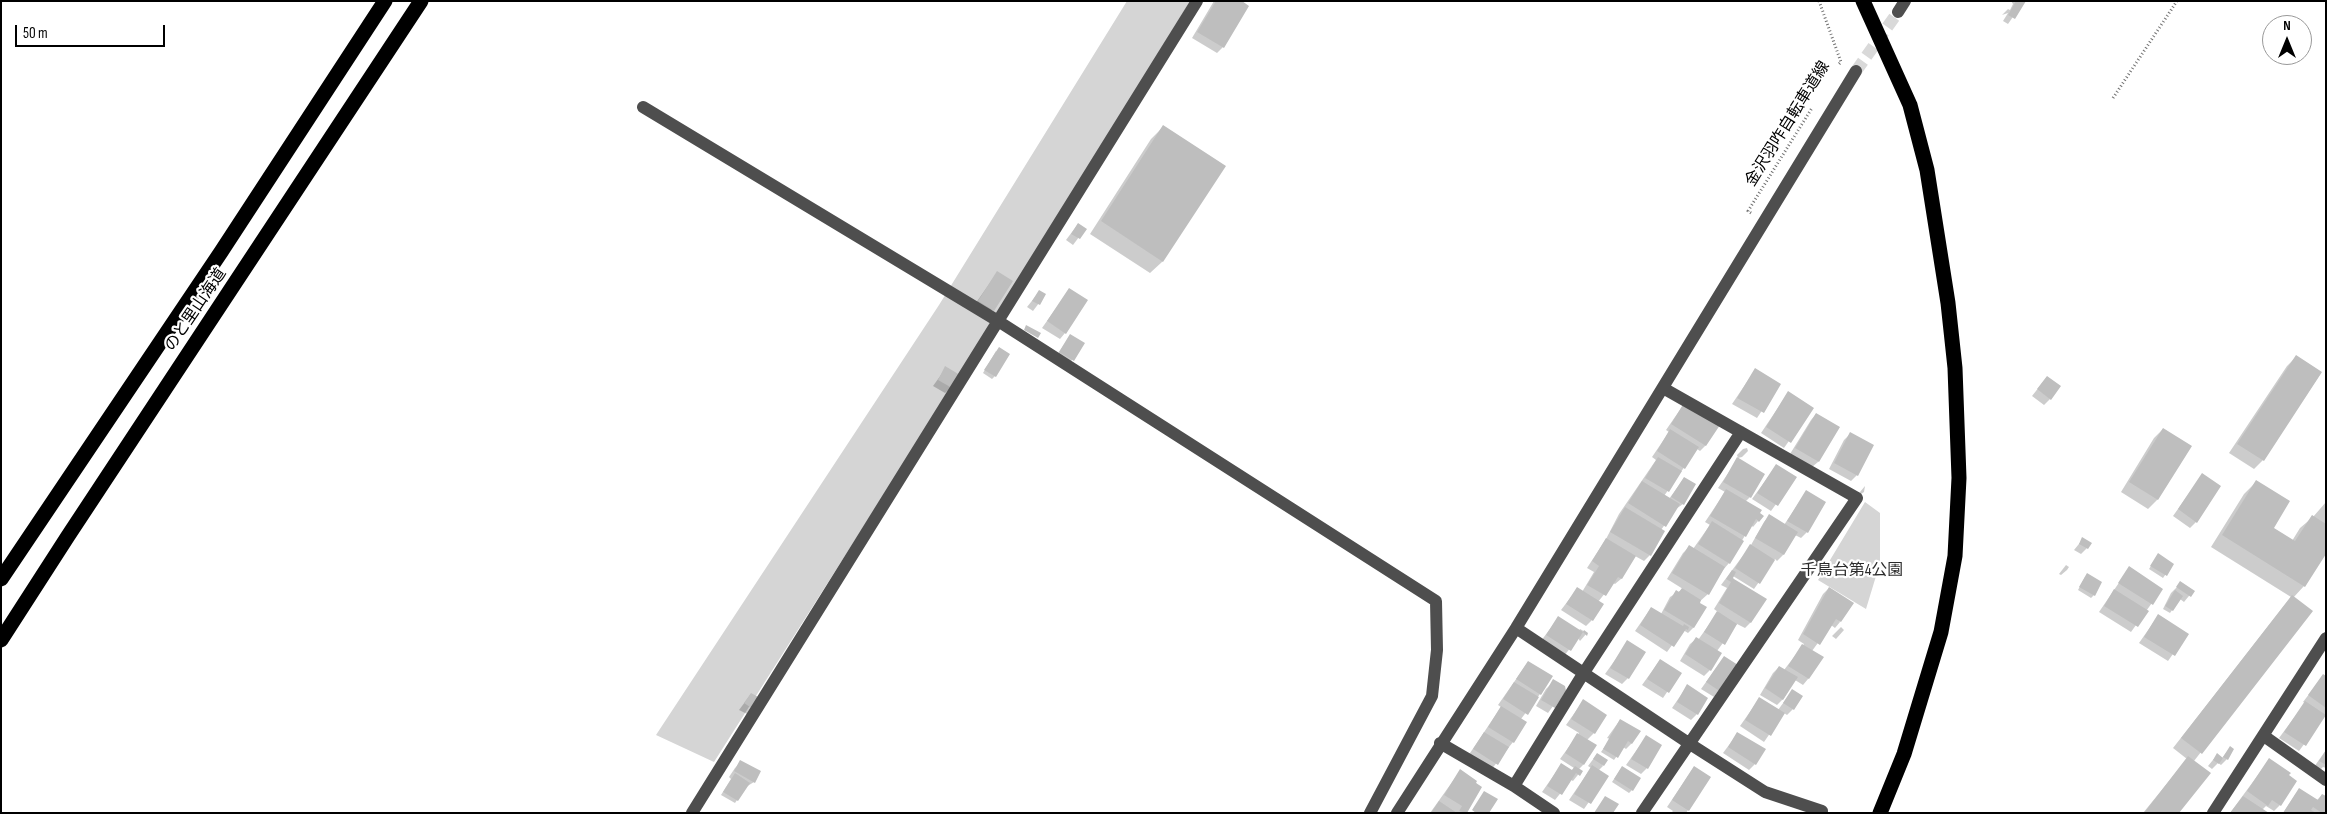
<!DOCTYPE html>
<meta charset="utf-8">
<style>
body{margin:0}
#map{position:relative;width:2327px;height:814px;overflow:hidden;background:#fff;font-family:"Sofia Sans Condensed",sans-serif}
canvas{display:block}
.frame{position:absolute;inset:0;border:2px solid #000;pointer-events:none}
.north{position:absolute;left:2262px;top:15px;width:50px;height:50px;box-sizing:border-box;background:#fff;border:1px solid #999;border-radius:50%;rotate:0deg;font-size:14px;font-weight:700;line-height:20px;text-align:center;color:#000}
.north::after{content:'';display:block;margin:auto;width:18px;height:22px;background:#000;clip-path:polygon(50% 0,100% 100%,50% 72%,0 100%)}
.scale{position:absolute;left:15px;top:25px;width:150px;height:22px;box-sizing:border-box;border:2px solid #000;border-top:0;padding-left:6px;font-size:15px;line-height:18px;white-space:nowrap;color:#000;-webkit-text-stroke:4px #fff;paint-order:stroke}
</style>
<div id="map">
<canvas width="2327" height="814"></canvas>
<div class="frame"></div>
<div class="north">N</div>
<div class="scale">50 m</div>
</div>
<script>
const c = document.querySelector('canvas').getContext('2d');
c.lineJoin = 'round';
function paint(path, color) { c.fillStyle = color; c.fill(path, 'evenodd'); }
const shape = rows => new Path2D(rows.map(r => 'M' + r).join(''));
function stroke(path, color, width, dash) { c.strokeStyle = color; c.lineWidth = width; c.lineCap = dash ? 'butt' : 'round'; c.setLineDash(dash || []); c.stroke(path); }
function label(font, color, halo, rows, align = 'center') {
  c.font = font + ' "Sofia Sans Condensed","Noto Sans JP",sans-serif'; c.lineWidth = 4.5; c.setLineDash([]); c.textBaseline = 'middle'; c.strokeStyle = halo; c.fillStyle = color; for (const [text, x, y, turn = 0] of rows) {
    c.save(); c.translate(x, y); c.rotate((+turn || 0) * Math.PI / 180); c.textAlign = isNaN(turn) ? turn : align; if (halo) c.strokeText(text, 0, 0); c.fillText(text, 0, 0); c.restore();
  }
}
paint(shape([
 [1127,1,1190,1,1018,283,714,762,656,735,939,305],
 [1865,502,1880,513,1880,563,1866,609,1818,580]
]), '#d5d5d5');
paint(shape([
 [1214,1,1239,1,1223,47,1217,53,1192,38],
 [2011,1,2024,1,2008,24,2003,21,2008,13,2002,15,2008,9,2010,10,2013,4],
 [1163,127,1224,166,1162,262,1150,273,1090,234,1151,139],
 [1078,224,1085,229,1073,245,1066,240],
 [997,273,1012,282,987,316,973,307],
 [1069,290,1065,333,1060,339,1042,328],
 [1039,292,1045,295,1033,311,1027,307],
 [1070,336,1083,343,1070,363,1057,355],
 [996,351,995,376,992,379,983,373],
 [2296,357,2321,373,2263,460,2254,469,2229,453,2287,366],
 [946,368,951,388,945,393,933,386],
 [1755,370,1779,385,1757,418,1732,404],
 [2047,377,2050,399,2044,405,2032,396],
 [1788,393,1812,408,1784,448,1761,433],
 [1684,404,1706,445,1700,451,1697,449,1664,496,1669,499,1684,478,1683,504,1676,509,1661,530,1650,555,1644,561,1635,556,1621,579,1615,584,1613,583,1598,602,1592,620,1586,626,1561,610,1577,589,1582,592,1594,572,1587,568,1606,539,1619,514,1656,460,1652,457,1669,432,1666,430],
 [1816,414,1818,462,1812,467,1790,454,1811,420],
 [2163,429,2190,446,2157,500,2148,509,2121,492,2154,438],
 [1850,434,1857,475,1851,481,1829,469,1844,440],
 [1747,448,1748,451,1742,457,1738,458,1737,455,1743,449],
 [1738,459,1750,497,1745,502,1758,521,1753,527,1751,525,1729,563,1723,570,1708,594,1698,603,1694,627,1688,633,1683,630,1667,652,1635,631,1651,608,1661,614,1670,597,1683,589,1667,579,1683,553,1689,547,1693,549,1710,525,1705,522,1725,492,1718,488],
 [1776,466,1795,478,1771,511,1752,499],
 [2202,475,2196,522,2190,528,2173,516],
 [2256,482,2272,528,2292,541,2300,528,2313,517,2326,502,2326,552,2304,586,2293,598,2311,611,2194,761,2178,813,2143,813,2187,759,2173,748,2291,597,2211,547,2244,494],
 [1865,486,1864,492,1857,497,1860,492],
 [1806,492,1825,503,1807,532,1801,538,1795,535,1783,555,1777,561,1775,559,1754,589,1733,576,1731,578,1765,600,1750,623,1745,628,1737,624,1717,651,1710,670,1704,676,1680,661,1690,644,1696,639,1698,640,1718,612,1714,609,1727,588,1721,585,1751,545,1764,522,1769,516,1784,525],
 [2083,539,2087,548,2081,554,2074,550],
 [2156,558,2173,564,2163,578,2149,569],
 [2066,565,2069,567,2067,570,2061,575,2059,574],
 [2129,568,2162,589,2131,632,2099,612],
 [2085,577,2094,595,2091,598,2078,590],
 [2181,583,2193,591,2184,602,2180,599,2170,613,2163,609,2171,593],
 [1829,588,1840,622,1835,628,1831,625,1812,651,1822,657,1808,679,1803,685,1795,680,1784,698,1777,705,1760,695,1773,673,1779,667,1784,670,1804,644,1798,640,1823,594],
 [2158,616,2187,634,2168,661,2139,643],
 [1558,618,1579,631,1580,629,1587,633,1580,641,1578,638,1564,656,1541,641],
 [1841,627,1844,630,1836,639,1832,636],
 [1628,642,1628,678,1622,684,1605,674],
 [1660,660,1680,673,1663,698,1642,685],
 [1528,662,1540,694,1521,719,1513,742,1491,770,1468,756,1501,707,1498,705],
 [1719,664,1736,665,1714,697,1701,689],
 [2323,676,2326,677,2325,716,2299,751,2279,738,2305,703,2303,702],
 [1554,681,1564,691,1548,713,1536,706,1546,689],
 [1687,686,1697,714,1691,720,1672,708],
 [1792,691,1793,709,1787,715,1784,713,1764,742,1740,726,1759,699,1778,710],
 [751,694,752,708,747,714,739,710],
 [1583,701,1594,733,1587,740,1583,765,1578,770,1581,771,1573,781,1571,780,1555,800,1542,792,1561,765,1571,771,1574,768,1560,759,1579,733,1566,725],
 [1620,720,1632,743,1626,749,1623,747,1614,760,1601,752,1610,739,1607,738],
 [1738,733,1755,764,1749,770,1723,753],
 [1646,737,1647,768,1641,774,1626,765],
 [2230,748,2227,759,2221,765,2218,763,2212,769,2208,766,2217,755,2222,758],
 [2326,750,2326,768,2323,767,2320,770,2314,767],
 [1597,754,1603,766,1599,770,1607,776,1584,809,1569,800,1591,768,1588,766],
 [2269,760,2280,805,2274,811,2266,806,2262,810,2230,813],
 [741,762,754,782,746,787,735,803,721,795,731,779,729,777,735,768],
 [1694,767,1688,810,1686,813,1671,813,1673,811,1667,807],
 [1620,770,1632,790,1629,793,1612,782],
 [1460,771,1481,787,1465,813,1430,813],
 [2295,795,2317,800,2322,795,2326,813,2283,813]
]), '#0003');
paint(shape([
 [1216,1,1242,1,1249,6,1224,48,1197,32],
 [2016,1,2026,1,2015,19,2008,15],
 [1163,125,1226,166,1163,262,1101,221],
 [1078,223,1087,229,1080,239,1071,234],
 [997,271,1013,281,994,311,978,301],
 [1069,288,1088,300,1066,334,1047,321],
 [1039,290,1046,294,1040,305,1032,301],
 [1026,325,1041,333,1038,338,1024,330],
 [1070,334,1085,343,1074,361,1059,352],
 [999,347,1010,354,996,377,984,370],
 [2296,355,2322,372,2264,461,2237,444],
 [945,366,960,375,952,388,938,380],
 [1755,368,1781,384,1764,413,1737,398],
 [2047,376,2061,386,2051,400,2037,389],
 [1788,391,1814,408,1791,443,1766,427],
 [1684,403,1720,425,1706,446,1671,424],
 [1816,413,1840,427,1819,462,1795,448],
 [2163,428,2192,446,2158,500,2129,482],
 [1670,429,1699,447,1685,469,1657,451],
 [1850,432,1874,445,1858,476,1834,463],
 [1658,457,1682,471,1669,492,1645,478],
 [1737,457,1765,474,1751,498,1723,482],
 [1776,464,1797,477,1778,506,1757,493],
 [2202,473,2221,486,2197,523,2178,509],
 [1684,477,1696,484,1684,505,1671,497],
 [2256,480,2290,501,2274,528,2295,541,2312,515,2326,524,2326,554,2305,587,2222,535],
 [1642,481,1680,504,1666,527,1628,503],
 [1726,489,1762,510,1760,513,1764,516,1759,522,1756,519,1746,537,1710,516],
 [1806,490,1826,502,1808,533,1787,521],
 [1625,507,1665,531,1651,556,1610,532],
 [1769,514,1798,532,1784,555,1755,538],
 [1712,521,1744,541,1730,564,1698,544],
 [2082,537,2092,543,2088,549,2079,544],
 [1606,538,1636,556,1622,579,1618,577,1606,596,1587,585,1599,566,1592,561],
 [1750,544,1775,560,1760,584,1735,568],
 [1689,545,1725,567,1709,595,1672,573],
 [2158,553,2174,564,2167,576,2150,566],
 [2129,566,2163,589,2153,605,2118,583],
 [1732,570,1736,572,1733,578,1734,579,1767,599,1751,623,1719,603,1731,582,1726,579],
 [2087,573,2102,582,2095,596,2079,587],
 [2180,581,2195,591,2191,597,2176,587],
 [1577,587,1604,604,1593,621,1566,604],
 [1829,587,1854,603,1841,622,1836,619,1820,645,1803,634],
 [1682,588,1701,600,1700,603,1707,607,1694,628,1664,610,1676,590,1679,592],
 [2114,589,2149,611,2138,627,2104,606],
 [2175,590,2183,596,2173,611,2165,606],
 [2292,595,2313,611,2202,754,2181,738],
 [1651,607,1683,626,1684,624,1689,627,1688,630,1686,629,1674,647,1640,625],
 [1717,611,1737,624,1725,645,1704,632],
 [2158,614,2189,634,2175,656,2144,637],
 [1558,616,1583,632,1584,630,1588,633,1587,636,1583,632,1571,651,1546,635],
 [1696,637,1722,653,1711,671,1685,654],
 [1627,640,1646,652,1629,679,1610,668],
 [1802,644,1824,657,1809,679,1788,666],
 [1724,656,1738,665,1721,692,1706,682],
 [1660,659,1682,673,1669,693,1647,679],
 [1528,661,1553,676,1541,695,1516,679],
 [1779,666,1798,677,1783,700,1765,688],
 [2323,674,2326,676,2326,708,2308,695],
 [1553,679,1565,686,1566,691,1555,708,1541,700],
 [1514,682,1539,697,1528,715,1503,699],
 [1687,684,1708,698,1698,715,1677,702],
 [1792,689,1803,696,1794,710,1783,703],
 [751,693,760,698,753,709,744,703],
 [1759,697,1785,713,1771,736,1745,720],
 [1583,699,1607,715,1595,734,1571,719],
 [2305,701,2326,715,2306,746,2284,732],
 [1501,706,1527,722,1514,743,1488,727],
 [1620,719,1641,731,1632,744,1628,741,1618,758,1603,749],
 [1484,732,1509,747,1498,765,1473,749],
 [1737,732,1766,749,1756,765,1728,747],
 [1577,733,1597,745,1584,765,1565,753],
 [1646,735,1662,745,1648,769,1631,759],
 [2230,746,2234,749,2228,760,2223,757],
 [2326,750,2326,765,2319,761],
 [1597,753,1608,760,1604,766,1593,759],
 [2217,753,2223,758,2219,764,2213,760],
 [2188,756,2211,773,2179,813,2144,813],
 [2269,758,2291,773,2289,775,2297,781,2281,806,2272,800,2268,806,2247,791],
 [740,760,761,771,755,783,734,771],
 [1561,763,1572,770,1575,766,1583,771,1580,776,1576,773,1562,795,1547,786],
 [1592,765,1609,776,1591,804,1574,794],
 [1622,766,1641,778,1633,791,1614,779],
 [1694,766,1711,777,1689,811,1672,800],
 [1460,769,1477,781,1476,783,1482,787,1467,813,1459,811,1462,806,1444,795],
 [735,773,750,783,738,801,723,792],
 [2299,788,2318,800,2322,794,2326,796,2326,813,2322,813,2313,807,2311,810,2316,813,2283,813],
 [1484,791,1498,799,1489,813,1476,813,1472,810],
 [1605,796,1619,804,1613,813,1594,813],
 [2243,796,2269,813,2230,813],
 [1439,801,1457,813,1431,813]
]), '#bebebe');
stroke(shape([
 [1856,71,1898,12]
]), '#d9d9d9', 12, [12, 6]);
stroke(shape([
 [1819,1,1841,62,1839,64],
 [2113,98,2177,1],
 [1751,213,1748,211,1812,108]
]), '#707070', 3, [1, 2.5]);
stroke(shape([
 [1898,12,1905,1],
 [643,107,998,321,1436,601,1437,650,1432,696,1370,813],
 [1516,628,1690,744,1765,792,1822,811],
 [2264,736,2326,780],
 [1440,743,1514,786,1554,813],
 [1514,786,1583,674,1741,432],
 [692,813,1197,1],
 [1397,813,1516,628,1856,71],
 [1642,813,1857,498,1663,388],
 [2213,813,2326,638]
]), '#4e4e4e', 12);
stroke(shape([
 [1863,1,1910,105,1927,170,1948,303,1955,368,1959,478,1955,556,1941,632,1904,754,1880,813],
 [1,579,221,252,385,1],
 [1,640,68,536,421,1]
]), '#000', 15);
label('16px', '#000', '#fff', [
 ["金沢羽咋自転車道線",1788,124,-58],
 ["のと里山海道",196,310,-56]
]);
label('16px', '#2c2c2c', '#fff', [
 ["千鳥台第4公園",1852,571]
]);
</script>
